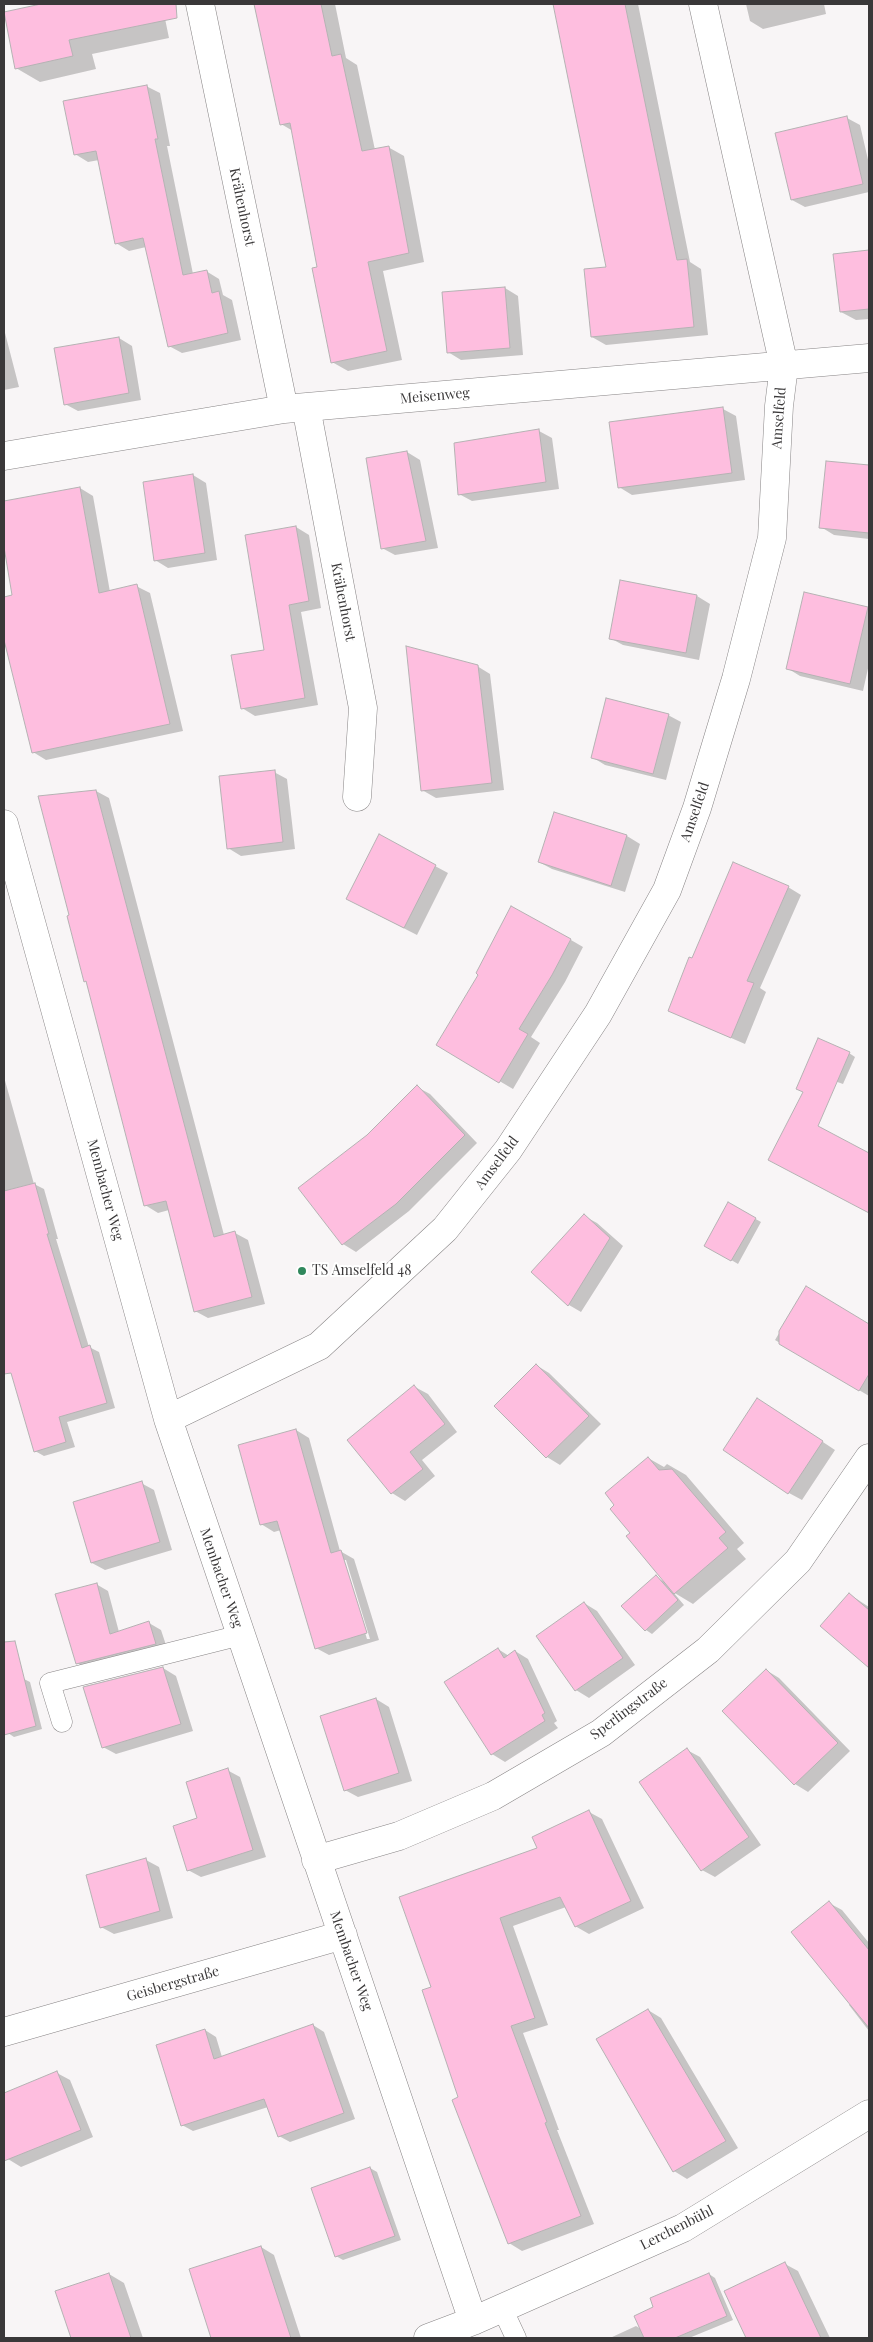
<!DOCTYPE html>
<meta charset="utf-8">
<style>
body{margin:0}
#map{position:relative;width:873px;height:2342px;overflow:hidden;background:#f8f5f6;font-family:"Playfair Display",serif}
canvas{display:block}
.frame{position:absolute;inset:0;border:5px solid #3a3839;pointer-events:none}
</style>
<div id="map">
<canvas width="873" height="2342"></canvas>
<div class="frame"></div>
</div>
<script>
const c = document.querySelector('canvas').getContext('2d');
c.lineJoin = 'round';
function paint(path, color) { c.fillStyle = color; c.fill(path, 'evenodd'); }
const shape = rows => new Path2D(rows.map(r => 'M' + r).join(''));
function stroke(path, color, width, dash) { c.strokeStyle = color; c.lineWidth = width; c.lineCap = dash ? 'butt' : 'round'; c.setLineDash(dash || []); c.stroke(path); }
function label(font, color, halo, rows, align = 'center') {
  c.font = font + ' "Playfair Display",serif'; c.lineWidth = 4; c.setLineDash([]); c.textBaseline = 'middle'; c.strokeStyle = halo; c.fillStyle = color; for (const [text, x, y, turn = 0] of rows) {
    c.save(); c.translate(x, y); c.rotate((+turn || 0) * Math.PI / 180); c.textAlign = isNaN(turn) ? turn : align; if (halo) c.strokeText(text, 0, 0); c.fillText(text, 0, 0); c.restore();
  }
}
paint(shape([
 [47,4,162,4,169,38,92,54,96,69,40,82,16,68,4,13],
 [254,4,335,4,346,58,357,65,375,150,388,147,404,156,424,262,383,271,402,360,348,371,332,362,318,268,293,131,281,124],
 [554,4,638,4,690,262,701,269,708,335,606,345,592,337,607,268],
 [746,4,824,4,826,14,763,29,750,21],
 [146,86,160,93,170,146,167,146,193,274,206,271,219,279,223,295,232,300,241,340,182,353,169,346,146,247,129,251,116,243,99,160,88,162,75,154],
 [847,118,860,125,869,164,869,192,805,207,792,200],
 [869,251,869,319,856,320,841,312,834,255],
 [505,288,518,296,523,355,461,360,448,352],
 [4,329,19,387,4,390],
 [119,338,132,346,141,400,78,411,65,404],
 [723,409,736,416,745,480,632,495,619,487],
 [539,431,552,438,559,489,472,501,459,494],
 [407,452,420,460,438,548,395,555,382,548],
 [827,462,869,467,869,539,834,535,821,527],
 [193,475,206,483,217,560,168,568,155,560],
 [80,488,93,496,110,592,136,586,150,593,183,731,46,760,33,752,4,639,4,598,14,596,4,540,4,503],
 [296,527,309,535,321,608,301,612,318,705,255,716,242,708,265,651],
 [697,596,710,604,699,660,623,645,610,638],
 [868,608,869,664,863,691,800,676,787,668],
 [477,666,490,674,504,790,436,798,422,790],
 [668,715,681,722,666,780,605,765,592,757],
 [274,772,287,779,295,849,241,856,228,848],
 [96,791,109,798,224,1235,235,1233,248,1240,265,1304,208,1318,195,1311,169,1210,158,1213,145,1205,87,982,85,981],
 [555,813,627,836,640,844,625,892,552,869,539,862],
 [435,866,448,873,417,935,360,906],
 [788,887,801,895,760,988,766,992,745,1044,669,1011,692,960],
 [571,940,583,947,565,982,531,1037,540,1043,513,1089,438,1045],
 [849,1053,855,1057,843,1084,812,1073],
 [4,1077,34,1184,44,1189,58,1239,56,1239,89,1347,99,1352,115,1408,67,1422,75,1447,44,1456,35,1451,16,1351,4,1312],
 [417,1087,430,1094,477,1143,409,1211,356,1252,343,1244,300,1188,367,1136],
 [793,1115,869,1155,869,1212,782,1166],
 [729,1204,761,1222,738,1264,706,1245],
 [584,1216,597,1223,623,1246,581,1312,569,1305],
 [806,1288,869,1325,869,1396,775,1340],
 [536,1365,549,1373,601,1424,560,1465,547,1457,495,1406],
 [415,1387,428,1394,457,1432,422,1460,435,1476,405,1501,392,1493,349,1440],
 [770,1407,835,1450,802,1500,789,1493],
 [296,1430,309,1438,340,1551,354,1559,379,1640,329,1655,316,1648,281,1530,274,1532,261,1524],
 [343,1560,346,1560,370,1639,367,1639],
 [648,1458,664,1467,667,1464,686,1475,744,1543,737,1549,746,1559,693,1604,673,1592,684,1605,652,1634,646,1630,656,1577,666,1583,632,1533],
 [141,1483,154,1490,172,1550,105,1570,92,1563],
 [96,1584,108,1591,119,1632,149,1623,161,1630,168,1651,89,1670,77,1663],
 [849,1594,869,1607,869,1666,822,1626],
 [584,1603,597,1611,635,1665,589,1698,576,1690,538,1636],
 [498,1649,509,1656,515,1651,528,1659,557,1721,554,1723,558,1728,505,1762,492,1754,446,1682],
 [163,1668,176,1676,193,1731,116,1754,103,1747],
 [766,1670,779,1678,850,1751,808,1792,795,1784],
 [24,1679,30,1682,42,1729,14,1737,8,1733,4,1719,4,1684],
 [376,1699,389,1707,412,1781,358,1797,345,1790],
 [687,1750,700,1757,761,1845,715,1877,702,1870],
 [227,1770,240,1777,266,1857,201,1877,188,1870,199,1819],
 [589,1812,602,1819,644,1908,589,1934,575,1926,566,1907,513,1926,548,2025,523,2033,559,2130,557,2130,594,2224,522,2251,509,2243,460,2098,432,1988],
 [146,1860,159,1867,173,1918,114,1934,101,1927],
 [829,1903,842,1910,869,1943,869,2031,849,2005,850,2003],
 [648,2010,661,2018,738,2148,687,2179,674,2171],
 [313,2025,324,2032,355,2119,290,2142,279,2136,268,2107,193,2131,182,2125,205,2030,216,2037,222,2057],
 [57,2073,70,2080,93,2137,21,2167,8,2159,4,2148,4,2095],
 [370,2168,377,2172,401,2240,343,2260,336,2256],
 [261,2247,274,2255,301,2338,213,2338,191,2270],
 [785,2264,798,2271,830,2338,748,2338,726,2292],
 [109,2274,124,2283,143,2338,72,2338,56,2292],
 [709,2274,715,2278,733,2320,689,2338,610,2338,636,2326,641,2329,655,2308]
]), '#0003');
const building = shape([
 [41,4,176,4,177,18,69,40,73,56,15,69,4,12,41,4],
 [254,4,321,4,332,56,341,54,362,151,389,146,409,253,368,262,387,351,331,363,312,268,317,267,290,123,280,125,254,4],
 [553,4,625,4,677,260,687,259,694,327,591,337,584,269,606,267,553,4],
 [147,85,158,139,155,139,183,275,207,270,212,293,219,291,228,333,168,347,143,238,115,244,96,151,74,155,63,101,147,85],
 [847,116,863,184,791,200,775,133,847,116],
 [869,250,869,309,840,312,833,254,869,250],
 [505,287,510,348,447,353,442,292,505,287],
 [119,337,129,393,64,405,54,348,119,337],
 [723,407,732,473,618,488,609,422,723,407],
 [539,429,546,482,458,495,454,443,539,429],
 [407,451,426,541,381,549,366,458,407,451],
 [826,461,869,465,869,533,819,528,826,461],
 [193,474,205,553,154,561,143,482,193,474],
 [80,487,99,593,137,584,170,724,32,753,4,640,4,597,12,595,4,547,4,501,80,487],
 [296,526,309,601,289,605,305,698,241,709,231,655,264,650,245,535,296,526],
 [620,580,697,595,686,653,609,639,620,580],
 [804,592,868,607,850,684,786,669,804,592],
 [406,646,478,665,492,783,421,791,406,646],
 [606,698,669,714,653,774,591,758,606,698],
 [275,770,283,842,227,849,219,776,275,770],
 [96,790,214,1237,235,1231,252,1297,194,1312,166,1201,144,1206,86,981,84,982,67,916,69,915,38,796,96,790],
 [554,812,627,835,611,886,538,862,554,812],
 [379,834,436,865,404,928,346,899,379,834],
 [733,862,789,886,747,981,754,983,731,1038,668,1011,689,957,692,958,733,862],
 [511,906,571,939,552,975,519,1029,528,1034,499,1083,436,1045,478,975,476,973,511,906],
 [818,1038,850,1052,818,1126,869,1153,869,1213,768,1160,803,1092,796,1089,818,1038],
 [417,1085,465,1135,396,1204,342,1245,298,1188,367,1135,417,1085],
 [35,1183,49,1234,47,1234,82,1348,90,1345,107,1403,59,1417,66,1442,34,1452,11,1373,4,1374,4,1191,35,1183],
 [728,1202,756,1218,731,1261,704,1246,728,1202],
 [584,1214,610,1238,568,1306,531,1272,584,1214],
 [806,1286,869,1324,869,1374,859,1391,779,1344,779,1331,806,1286],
 [536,1364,589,1416,546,1458,494,1406,536,1364],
 [414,1385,445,1424,410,1452,423,1469,391,1494,347,1440,414,1385],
 [757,1398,823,1441,788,1494,723,1450,757,1398],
 [296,1429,331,1553,341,1550,367,1633,315,1649,277,1521,260,1525,238,1445,296,1429],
 [648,1457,659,1470,672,1469,726,1532,719,1538,728,1548,674,1594,626,1536,630,1533,610,1509,614,1505,605,1493,648,1457],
 [142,1481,160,1542,91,1563,73,1502,142,1481],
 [656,1575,678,1600,645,1631,621,1606,656,1575],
 [97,1583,110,1634,149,1621,156,1644,76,1664,55,1594,97,1583],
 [849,1593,869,1610,869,1668,820,1626,849,1593],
 [584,1602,623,1658,575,1691,536,1636,584,1602],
 [15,1641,36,1726,4,1735,4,1642,15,1641],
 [498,1648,504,1658,515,1650,545,1713,542,1715,545,1721,491,1755,444,1682,498,1648],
 [163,1667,181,1724,102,1748,83,1687,163,1667],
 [766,1669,838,1743,794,1785,722,1711,766,1669],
 [376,1698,399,1773,344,1791,320,1716,376,1698],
 [687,1748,749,1837,701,1871,639,1782,687,1748],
 [228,1768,253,1850,187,1871,173,1826,197,1818,186,1782,228,1768],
 [589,1810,631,1901,575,1927,560,1897,500,1918,535,2018,511,2026,547,2122,545,2123,581,2216,508,2244,452,2100,458,2097,422,1990,431,1987,399,1897,537,1848,532,1837,589,1810],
 [146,1858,160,1911,100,1928,86,1875,146,1858],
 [829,1901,869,1950,869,2028,791,1932,829,1901],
 [648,2009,726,2141,673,2172,596,2039,648,2009],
 [313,2024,344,2113,278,2137,264,2099,181,2126,156,2045,205,2029,214,2059,313,2024],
 [57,2071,81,2130,4,2161,4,2093,57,2071],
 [370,2167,395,2236,335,2257,311,2188,370,2167],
 [261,2246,291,2338,211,2338,189,2269,261,2246],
 [785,2262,821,2338,746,2338,724,2291,785,2262],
 [109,2273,131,2338,71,2338,55,2291,109,2273],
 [709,2273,727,2316,675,2338,644,2338,634,2316,653,2307,650,2298,709,2273]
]);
paint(building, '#febedf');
stroke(building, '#b5b2b3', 1);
const service = shape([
 [62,1722,50,1683,241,1635],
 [502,2308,516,2338]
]);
const minor = shape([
 [200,4,284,409],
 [306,407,363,708,357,797],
 [4,456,284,409,869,358],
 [4,824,168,1419,473,2321],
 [168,1419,319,1346,445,1229,508,1150,598,1014,667,890,697,808,736,679,772,538,779,406,784,366,703,4],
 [316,1860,399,1836,493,1796,601,1733,708,1650,798,1561,869,1458],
 [4,2032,343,1935],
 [428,2338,473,2321,683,2228,869,2114]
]);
stroke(service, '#888586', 21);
stroke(minor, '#888586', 29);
stroke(service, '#fff', 20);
stroke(minor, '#fff', 28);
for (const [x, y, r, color] of [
 [302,1271,5,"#30885c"]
]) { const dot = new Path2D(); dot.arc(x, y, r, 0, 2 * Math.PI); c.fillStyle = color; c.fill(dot); stroke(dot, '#fff', 2); }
label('14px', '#3a3839', '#fff', [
 ["Krähenhorst",242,207,78],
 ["Meisenweg",435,396,-5],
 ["Amselfeld",779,418,-86],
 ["Krähenhorst",343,602,79],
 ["Amselfeld",695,812,-71],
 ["Amselfeld",497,1163,-53],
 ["Membacher Weg",105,1190,75],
 ["Membacher Weg",221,1578,71],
 ["Sperlingstraße",629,1709,-37],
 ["Membacher Weg",351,1961,71],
 ["Geisbergstraße",173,1984,-16],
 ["Lerchenbühl",677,2228,-27]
]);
label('14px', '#3a3839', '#fff', [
 ["TS Amselfeld 48",312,1271]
], 'left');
</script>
